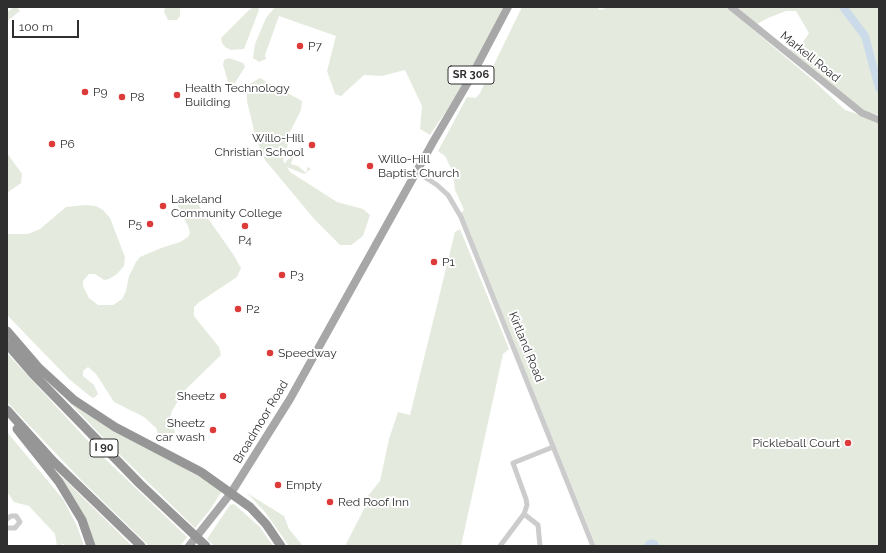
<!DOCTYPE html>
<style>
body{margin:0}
#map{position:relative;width:886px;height:553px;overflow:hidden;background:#fff;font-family:Raleway,sans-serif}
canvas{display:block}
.frame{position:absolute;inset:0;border:8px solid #2f2f2f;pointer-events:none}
.scale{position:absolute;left:12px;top:20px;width:67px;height:18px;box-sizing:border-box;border:2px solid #2f2f2f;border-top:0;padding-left:5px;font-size:12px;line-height:14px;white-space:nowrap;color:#2f2f2f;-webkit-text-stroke:3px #fff;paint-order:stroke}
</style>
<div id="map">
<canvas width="886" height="553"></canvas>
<div class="frame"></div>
<div class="scale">100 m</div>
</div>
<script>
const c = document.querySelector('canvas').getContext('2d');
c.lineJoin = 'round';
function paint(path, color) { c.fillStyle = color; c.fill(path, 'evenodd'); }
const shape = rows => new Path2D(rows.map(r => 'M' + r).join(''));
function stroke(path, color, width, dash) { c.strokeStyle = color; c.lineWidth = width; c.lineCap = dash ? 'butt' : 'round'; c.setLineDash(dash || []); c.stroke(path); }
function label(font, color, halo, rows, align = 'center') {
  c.font = font + ' Raleway,sans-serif'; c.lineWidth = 4; c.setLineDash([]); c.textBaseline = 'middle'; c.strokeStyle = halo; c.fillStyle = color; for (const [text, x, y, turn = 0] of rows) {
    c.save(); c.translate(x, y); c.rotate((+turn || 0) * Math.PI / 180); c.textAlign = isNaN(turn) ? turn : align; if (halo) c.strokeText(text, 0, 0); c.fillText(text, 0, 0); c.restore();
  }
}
paint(shape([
 [14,7,17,7,20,11,7,21,7,12],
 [165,7,180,7,180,16,177,20,168,20,164,12],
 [253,7,258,7,259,10,244,49,231,50,225,47,222,43,221,38,248,11],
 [275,7,504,7,459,92,430,135,420,129,422,106,405,70,382,76,364,75,341,96,335,94,327,71,336,36,279,16,265,55,266,59,259,62,253,58,255,44,266,18],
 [522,7,597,7,600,10,609,7,726,7,814,81,845,110,879,121,879,546,596,546,461,213,464,210,455,190,453,172,445,156,438,151,467,97,476,98,480,93],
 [736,7,879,7,879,115,864,112,789,50,803,42,809,33,796,11,786,11,768,18,757,24],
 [229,58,243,63,245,67,233,86,228,82,223,65,224,60],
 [260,78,302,101,301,110,287,138,289,140,283,160,285,164,287,160,291,158,292,153,296,148,301,151,298,157,293,157,291,164,298,166,305,172,307,171,307,167,311,169,304,174,287,167,290,172,337,202,363,209,370,215,363,236,351,245,340,245,315,220,265,160,256,139,247,101,246,86],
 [7,153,22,174,21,183,7,193],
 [184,195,191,196,195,200,233,254,241,268,237,277,198,303,194,307,194,316,219,347,221,355,184,391,172,411,170,418,175,432,174,436,164,441,160,439,156,428,144,417,114,402,96,374,88,367,83,371,83,376,94,385,98,394,94,398,91,397,69,379,7,315,7,234,28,234,40,229,66,207,85,205,96,206,103,210,110,218,125,257,124,266,117,274,109,279,104,280,95,274,89,274,83,281,83,286,89,298,98,305,113,305,122,299,126,291,129,276,136,262,140,257,161,248,180,242,188,237,190,233,188,226,175,200,179,196],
 [460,229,509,349,503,354,461,546,345,546,366,505,363,502,380,481,389,439,398,412,410,415,455,232],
 [7,353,100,454,187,537,180,546,149,546,83,482,9,404,7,402],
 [65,398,185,466,222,491,210,510,195,528,116,451],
 [7,432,63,499,77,526,84,546,65,546,64,544,57,546,55,534,29,506,14,502,7,492],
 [57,473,58,473,132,546,94,546],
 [247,493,284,516,289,529,303,546,289,546,265,512],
 [234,504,260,527,273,546,214,546,207,539,230,505]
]), '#e4ebde');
paint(shape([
 [652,539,657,541,660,546,643,546,647,541]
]), '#cbdbea');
stroke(shape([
 [843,7,865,36,879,88]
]), '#cbdbea', 8);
stroke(shape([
 [417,172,437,185,448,195,461,217,593,546],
 [524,514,538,525,540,546],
 [7,519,11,516,16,516,20,522,15,528,7,528],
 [500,546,524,514,527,505,526,499,513,463,553,447]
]), '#ccc', 5);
stroke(shape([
 [731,7,862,113,879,120]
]), '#b9b9b9', 7);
stroke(shape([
 [189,546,231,493,290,399,433,142,470,79,508,7]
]), '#a7a7a7', 8);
stroke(shape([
 [7,331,38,367,74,400,115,427,201,472,250,507,266,524,281,546],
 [7,344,33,374,140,484,206,546],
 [7,410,53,461,141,546],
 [17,429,59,482,82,520,91,546]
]), '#969696', 9);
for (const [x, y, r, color] of [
 [300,46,4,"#dd3b3a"],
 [85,92,4,"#dd3b3a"],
 [177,95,4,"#dd3b3a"],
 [122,97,4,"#dd3b3a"],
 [52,144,4,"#dd3b3a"],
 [312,145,4,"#dd3b3a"],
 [370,166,4,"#dd3b3a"],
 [163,206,4,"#dd3b3a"],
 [150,224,4,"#dd3b3a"],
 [245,226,4,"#dd3b3a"],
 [434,262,4,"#dd3b3a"],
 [282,275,4,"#dd3b3a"],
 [238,309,4,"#dd3b3a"],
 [270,353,4,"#dd3b3a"],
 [223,396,4,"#dd3b3a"],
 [213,430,4,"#dd3b3a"],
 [848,443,4,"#dd3b3a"],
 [278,485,4,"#dd3b3a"],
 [330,502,4,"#dd3b3a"]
]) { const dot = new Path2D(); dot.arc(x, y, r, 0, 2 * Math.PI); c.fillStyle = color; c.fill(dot); stroke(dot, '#fff', 1.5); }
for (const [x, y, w] of [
 [471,75,46],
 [104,448,28]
]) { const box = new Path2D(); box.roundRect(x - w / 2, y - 9, w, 18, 3); c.fillStyle = '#fff'; c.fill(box); stroke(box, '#2f2f2f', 1); }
label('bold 11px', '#2f2f2f', null, [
 ["SR 306",471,75],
 ["I 90",104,448]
]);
label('12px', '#2f2f2f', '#fff', [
 ["P7",308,46],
 ["Health Technology",185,88],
 ["Building",185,102],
 ["P9",93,92],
 ["P8",130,97],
 ["Willo-Hill",304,138,"right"],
 ["Christian School",304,152,"right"],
 ["P6",60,144],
 ["Willo-Hill",378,159],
 ["Baptist Church",378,173],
 ["Lakeland",171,199],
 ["Community College",171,213],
 ["P5",142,224,"right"],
 ["P4",245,240,"center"],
 ["P1",442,262],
 ["P3",290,275],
 ["P2",246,309],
 ["Speedway",278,353],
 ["Sheetz",215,396,"right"],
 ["Sheetz",205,423,"right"],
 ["car wash",205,437,"right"],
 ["Pickleball Court",840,443,"right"],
 ["Empty",286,485],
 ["Red Roof Inn",338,502]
], 'left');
label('12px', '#2f2f2f', '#fff', [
 ["Markell Road",810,57,39],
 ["Kirtland Road",526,347,68],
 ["Broadmoor Road",261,422,-59]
]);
</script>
